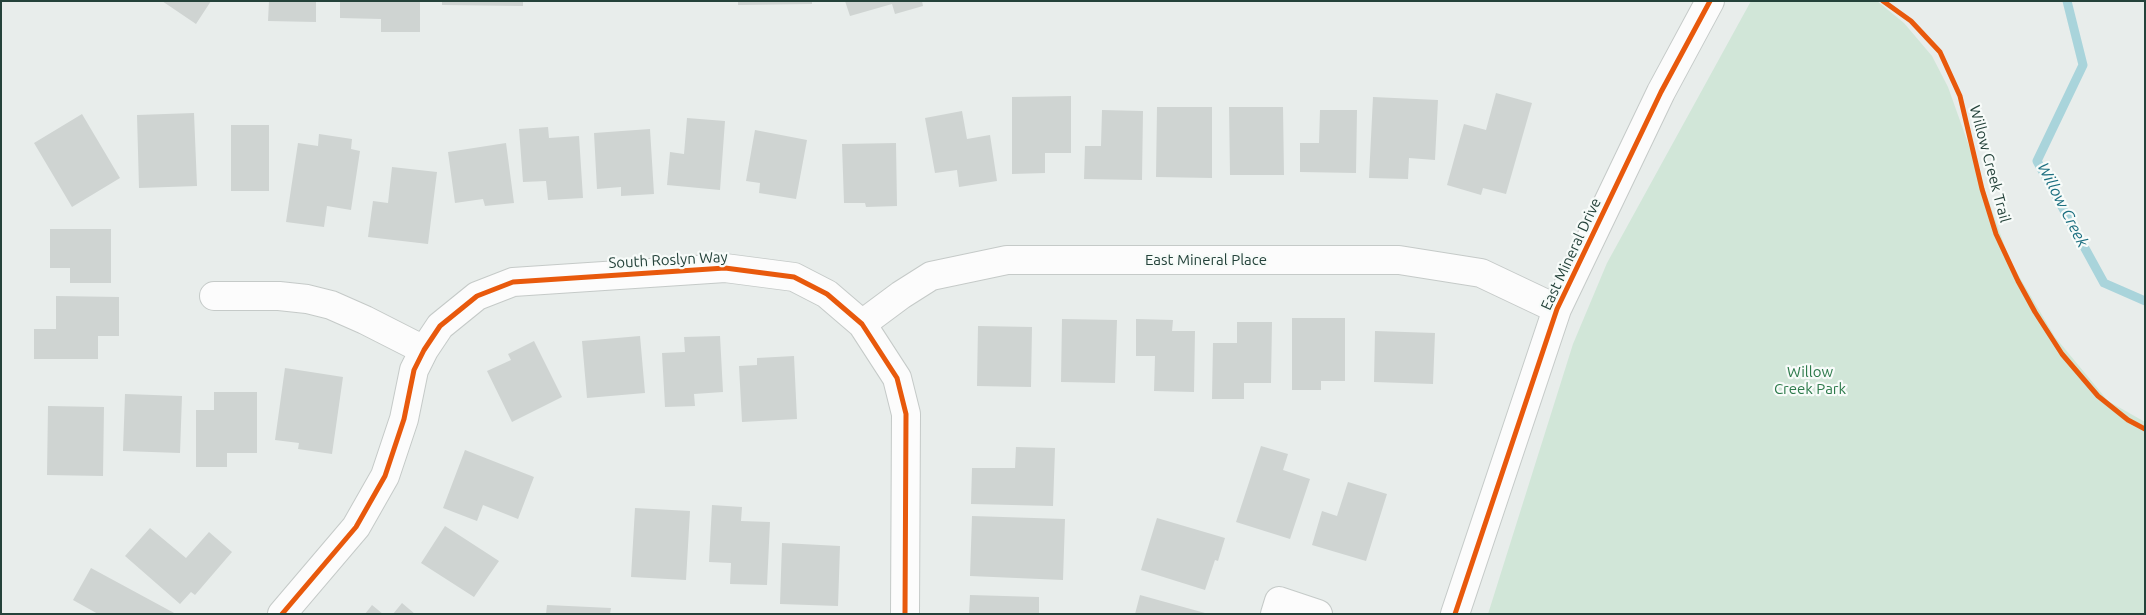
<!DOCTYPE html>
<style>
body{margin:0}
#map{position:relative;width:2146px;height:615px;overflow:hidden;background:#e8edeb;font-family:Ubuntu,sans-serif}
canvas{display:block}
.frame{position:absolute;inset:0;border:2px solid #24423a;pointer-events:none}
</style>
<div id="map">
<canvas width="2146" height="615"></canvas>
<div class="frame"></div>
</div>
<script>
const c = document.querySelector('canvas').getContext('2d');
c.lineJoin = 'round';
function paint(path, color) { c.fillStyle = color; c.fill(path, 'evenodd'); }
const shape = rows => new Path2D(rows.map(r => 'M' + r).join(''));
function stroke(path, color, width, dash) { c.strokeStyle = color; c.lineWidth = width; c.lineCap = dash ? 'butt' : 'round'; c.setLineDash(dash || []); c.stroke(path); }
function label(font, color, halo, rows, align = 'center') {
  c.font = font + ' Ubuntu,sans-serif'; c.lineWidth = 4.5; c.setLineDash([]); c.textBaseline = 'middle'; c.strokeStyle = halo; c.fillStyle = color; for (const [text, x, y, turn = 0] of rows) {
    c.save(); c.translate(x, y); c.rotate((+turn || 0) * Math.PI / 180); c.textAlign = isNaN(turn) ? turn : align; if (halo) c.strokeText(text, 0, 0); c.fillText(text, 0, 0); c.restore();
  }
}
paint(shape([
 [1751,1,1877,1,1904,23,1932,56,1948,87,2010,261,2055,337,2108,401,2145,422,2145,614,1488,614,1573,344,1607,263]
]), '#d1e6d8');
stroke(shape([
 [2067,1,2083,65,2037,161,2104,283,2145,301]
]), '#a9d4db', 9);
paint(shape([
 [162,1,211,1,196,24],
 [269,1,316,1,316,22,268,21],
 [340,1,420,1,420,32,381,32,381,19,340,18],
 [442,1,523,1,523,6,442,5],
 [738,1,812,1,812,4,738,5],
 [845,1,922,1,923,6,895,14,892,4,850,16],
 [1496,93,1532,103,1506,194,1483,188,1481,195,1447,185,1464,124,1486,130],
 [1071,96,1071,153,1045,153,1045,173,1012,174,1012,97],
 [1373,97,1438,100,1435,160,1409,158,1408,179,1369,178],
 [1157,107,1212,107,1212,178,1156,177],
 [1229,107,1283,107,1284,175,1230,175],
 [1102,110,1143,111,1142,180,1084,179,1085,146,1101,146],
 [1320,110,1357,110,1356,173,1300,172,1300,143,1319,143],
 [962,111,967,139,990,135,997,181,959,187,957,170,935,173,925,118],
 [194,113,197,186,139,188,137,115],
 [82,114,120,178,72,207,34,143],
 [687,118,725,121,720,190,667,185,670,152,684,154],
 [231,125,269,125,269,191,231,191],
 [548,127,549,138,579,136,583,198,548,200,546,181,523,182,519,129],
 [650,129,654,194,621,196,621,187,597,189,594,133],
 [755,130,807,140,796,199,759,193,760,183,746,181],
 [319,134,352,139,351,149,360,151,351,210,327,206,324,227,286,222,298,143,318,146],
 [506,143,514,203,485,206,483,199,455,203,448,152],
 [896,143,897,206,866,207,865,203,844,203,842,144],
 [392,167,437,172,428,244,368,237,373,201,388,203],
 [50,229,111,229,111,283,70,283,70,268,50,268],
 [56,296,119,297,119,336,98,336,98,359,34,359,34,329,56,329],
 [1292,318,1345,318,1345,381,1321,381,1321,390,1292,390],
 [1062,319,1117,320,1115,383,1061,382],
 [1136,319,1173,320,1172,331,1195,331,1194,392,1154,391,1155,356,1136,356],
 [1237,322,1272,322,1271,383,1244,383,1244,399,1212,399,1213,343,1237,343],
 [978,326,1032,327,1031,387,977,386],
 [1375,331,1435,333,1433,384,1374,382],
 [640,336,645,393,587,398,582,341],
 [720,336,723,392,694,394,695,406,665,407,662,353,685,352,684,337],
 [534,341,562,397,512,422,487,371,511,360,508,354],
 [794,356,797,419,742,422,739,366,757,365,757,358],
 [285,368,343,377,332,454,298,449,299,443,275,440],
 [214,392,257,392,257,453,227,453,227,467,196,467,196,410,214,410],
 [125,394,182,396,180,453,123,451],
 [48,406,104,407,103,476,47,475],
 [1261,446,1288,454,1283,470,1310,479,1290,539,1236,522],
 [1016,447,1055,448,1053,506,971,504,972,468,1015,468],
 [465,450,534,477,518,519,483,505,477,521,443,508],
 [1348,482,1387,494,1366,561,1312,545,1322,511,1337,516],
 [712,505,742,507,741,521,770,522,767,585,730,584,731,563,709,562],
 [635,508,690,511,686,580,631,577],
 [972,516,1065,519,1063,580,970,576],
 [1157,518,1225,538,1218,561,1215,560,1205,590,1141,570],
 [445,526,499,561,474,597,421,563],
 [150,528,186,558,209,532,232,552,195,595,191,592,180,604,125,556],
 [782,543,840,546,838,606,780,604],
 [91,568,176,614,98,614,73,600],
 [970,595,1039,597,1039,614,969,614],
 [1140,595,1205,613,1205,614,1135,614],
 [402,603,415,614,393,614],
 [372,605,383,614,365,614],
 [547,605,611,608,610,614,546,614]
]), '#cfd4d2');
const minor = shape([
 [214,296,279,296,307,299,331,305,365,320,424,350],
 [862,324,901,295,931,276,1007,260,1399,260,1481,273,1557,309],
 [282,614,356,527,385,476,404,419,414,370,424,350,440,326,477,296,513,282,725,268,794,277,827,294,862,324,897,378,906,414,905,614],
 [1275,614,1279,601,1318,614],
 [1455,614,1557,309,1661,92,1710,1]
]);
stroke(minor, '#c5cac8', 30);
stroke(minor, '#fcfcfc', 28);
stroke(shape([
 [1883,1,1911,21,1940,52,1960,96,1982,189,1996,234,2018,281,2035,312,2062,354,2098,396,2128,420,2145,429],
 [282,614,356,527,385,476,404,419,414,370,424,350,440,326,477,296,513,282,725,268,794,277,827,294,862,324,897,378,906,414,905,614],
 [1455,614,1557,309,1661,92,1710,1]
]), '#e8590c', 5);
label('15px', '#24423a', '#f7fbf9', [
 ["Willow Creek Trail",1990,164,75],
 ["East Mineral Drive",1571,254,-65],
 ["South Roslyn Way",668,260,-3],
 ["East Mineral Place",1206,260]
]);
label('15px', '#2d7a4b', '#f7fbf9', [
 ["Willow",1810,372],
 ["Creek Park",1810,389]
]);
label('italic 16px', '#1c6f80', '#f7fbf9', [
 ["Willow Creek",2063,205,63]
]);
</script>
